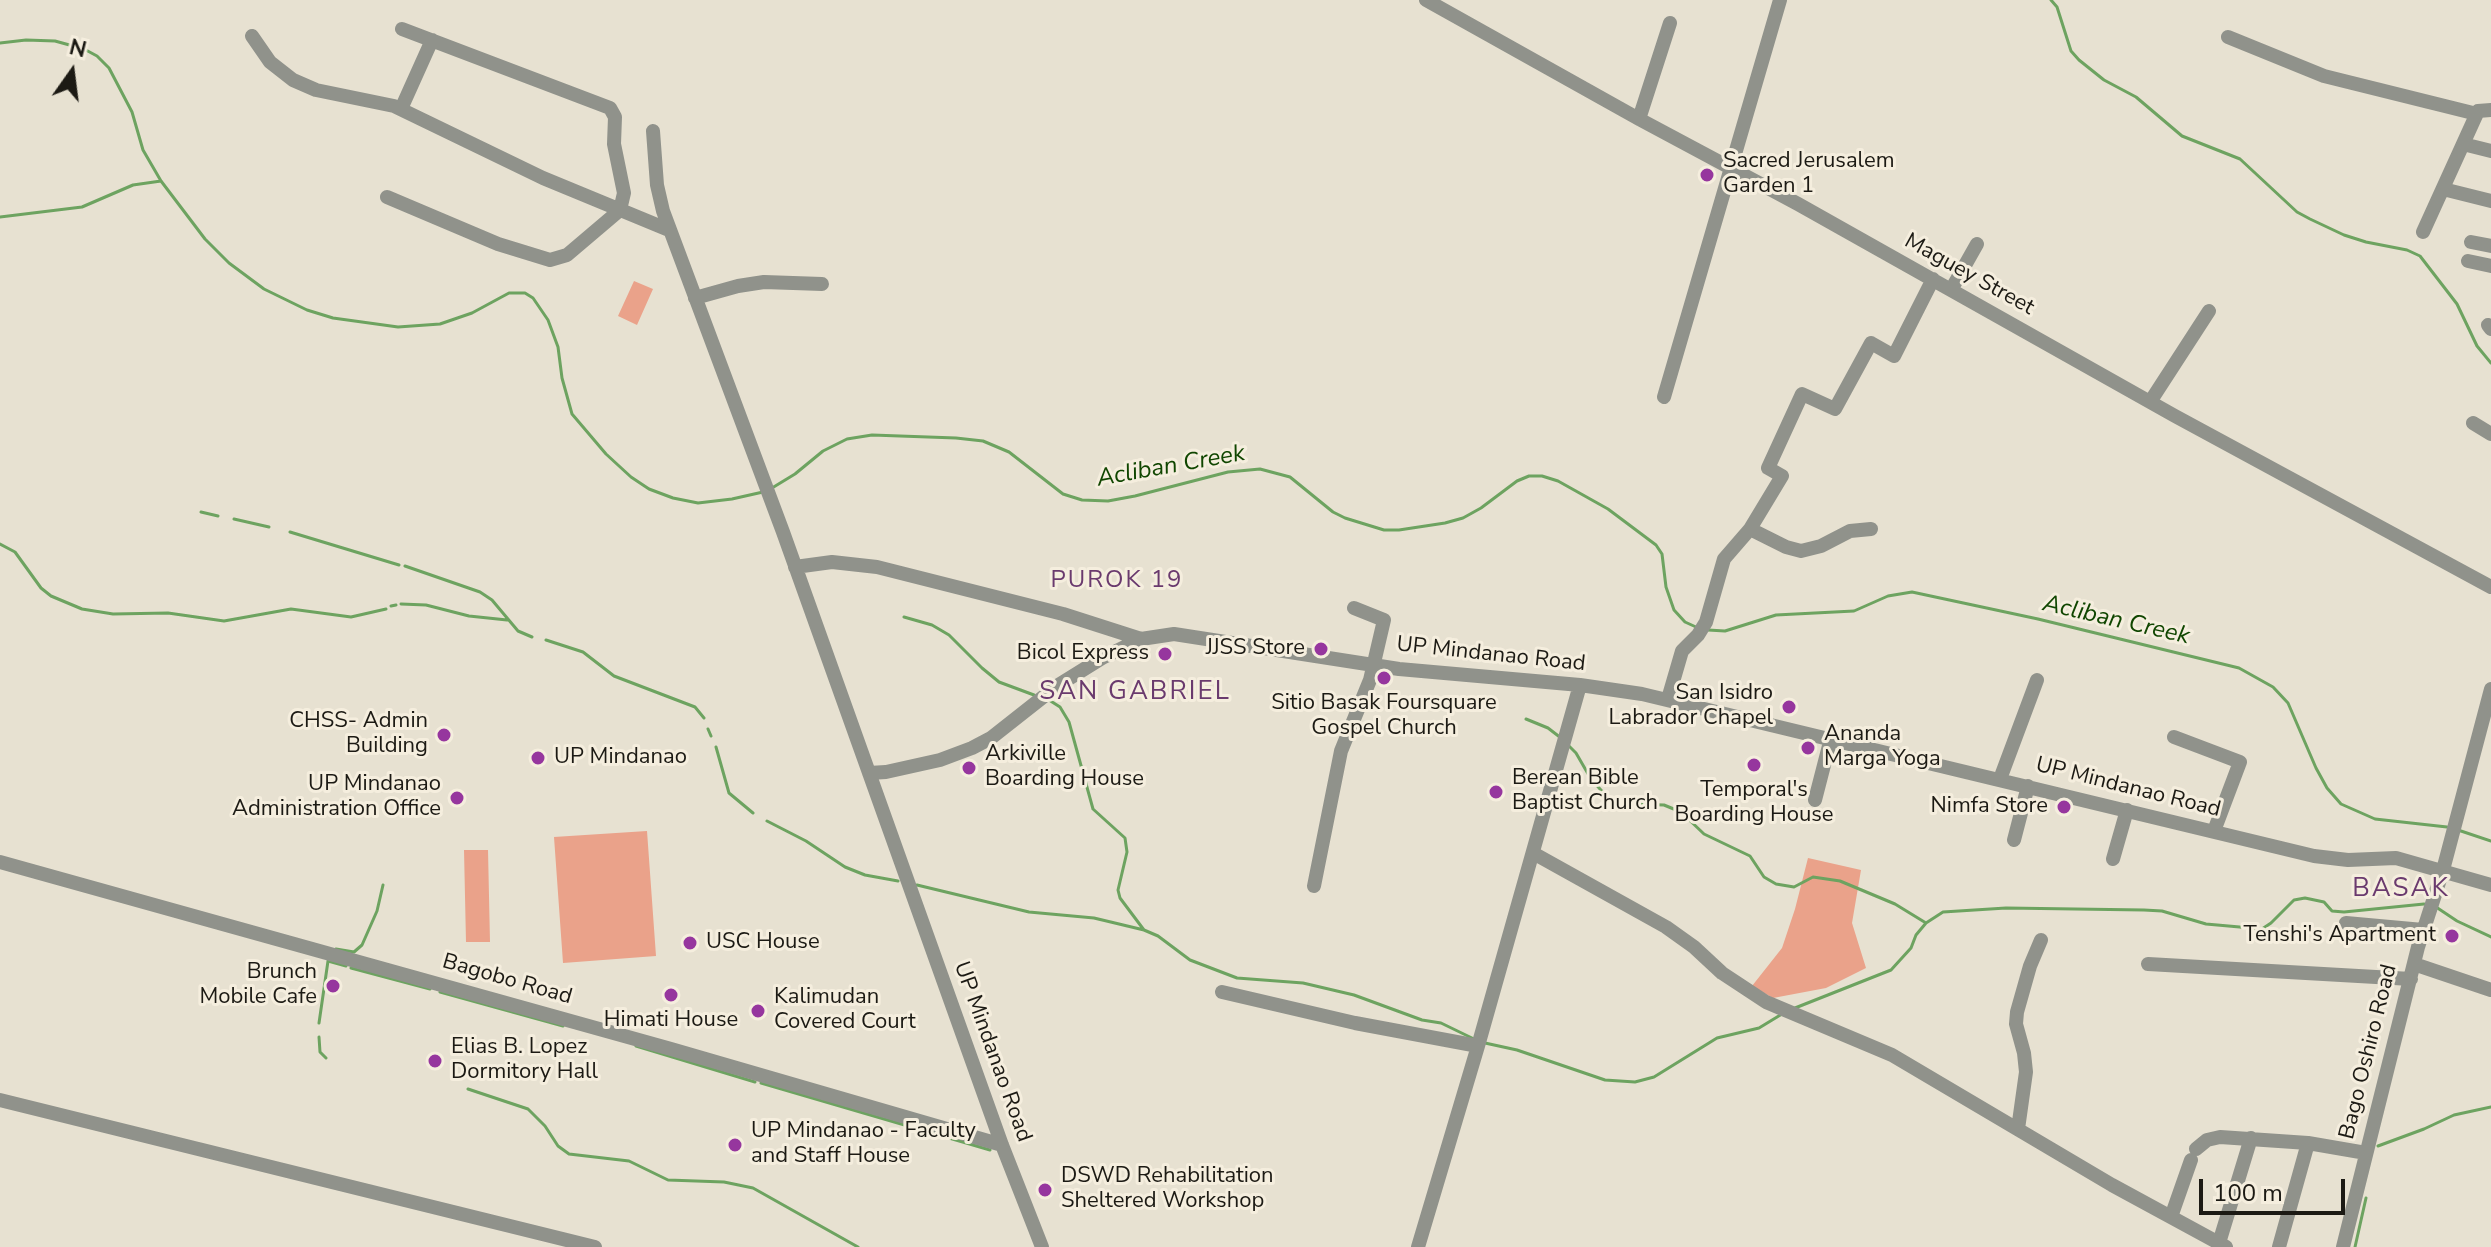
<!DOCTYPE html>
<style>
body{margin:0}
#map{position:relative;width:2491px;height:1247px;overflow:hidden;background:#e7e1d1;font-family:"Nunito Sans",sans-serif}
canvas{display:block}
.north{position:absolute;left:32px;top:32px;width:80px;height:80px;-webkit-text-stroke:6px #f5eede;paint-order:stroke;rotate:14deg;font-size:22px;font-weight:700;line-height:32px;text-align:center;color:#1c1a14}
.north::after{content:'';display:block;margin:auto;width:28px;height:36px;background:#1c1a14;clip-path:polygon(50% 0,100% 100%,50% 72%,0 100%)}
.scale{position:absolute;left:2199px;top:1179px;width:146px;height:36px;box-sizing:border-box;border:4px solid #1c1a14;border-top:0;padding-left:10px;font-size:24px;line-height:28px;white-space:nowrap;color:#1c1a14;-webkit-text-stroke:6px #f5eede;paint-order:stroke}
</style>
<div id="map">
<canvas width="2491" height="1247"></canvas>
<div class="north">N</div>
<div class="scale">100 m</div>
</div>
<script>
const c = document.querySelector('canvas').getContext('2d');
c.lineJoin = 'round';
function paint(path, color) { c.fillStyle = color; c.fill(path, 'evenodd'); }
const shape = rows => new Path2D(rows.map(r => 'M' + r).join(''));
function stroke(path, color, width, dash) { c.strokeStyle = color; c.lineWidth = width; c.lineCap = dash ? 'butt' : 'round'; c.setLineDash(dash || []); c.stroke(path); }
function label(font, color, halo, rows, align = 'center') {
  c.font = font + ' "Nunito Sans",sans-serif'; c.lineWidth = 6; c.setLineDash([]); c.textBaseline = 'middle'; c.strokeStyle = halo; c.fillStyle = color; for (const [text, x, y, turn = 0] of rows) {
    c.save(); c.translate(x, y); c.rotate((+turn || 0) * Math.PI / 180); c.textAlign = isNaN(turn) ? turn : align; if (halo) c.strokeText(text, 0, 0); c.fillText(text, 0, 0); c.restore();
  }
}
paint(shape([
 [634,281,653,289,637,325,618,316],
 [647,831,656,956,563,963,554,837],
 [464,850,488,850,490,942,466,942],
 [1808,858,1861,870,1852,923,1866,968,1826,988,1773,998,1752,986,1782,948,1795,909]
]), '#eaa28a');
stroke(shape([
 [2051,0,2057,7,2071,51,2079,60,2104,80,2136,97,2182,136,2240,159,2297,212,2310,219,2344,235,2366,242,2407,250,2420,256,2457,304,2477,346,2491,363],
 [0,43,26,40,55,41,84,49,97,56,109,68,132,112,143,150,161,181,205,239,229,263,264,289,307,310,333,318,398,327,440,324,472,313,509,293,525,293,533,298,548,320,558,347,562,378,572,414,606,454,631,477,649,489,673,498,698,503,732,499,763,492],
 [0,217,82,207,133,185,161,181],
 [772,488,795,474,823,451,847,439,872,435,956,438,983,441,1009,452,1063,494,1082,500,1108,501,1135,496,1228,472,1260,469,1290,477,1333,512,1345,518,1384,530,1399,530,1445,523,1463,518,1481,508,1517,481,1529,476,1542,476,1558,481,1608,509,1656,545,1662,554,1666,587,1674,610,1685,622,1696,627],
 [201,512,218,516],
 [234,519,269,527],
 [290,532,399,565],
 [0,544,15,552,41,588,51,596,82,609,113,614,168,613,224,621,291,609,351,617,386,609],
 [405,566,480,592,492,600,518,631,532,637],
 [401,604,426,605,469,616,507,620],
 [391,606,396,605],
 [904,617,932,625,949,635,982,668,999,682,1034,695],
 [1708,630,1725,631,1776,615,1854,611,1888,596,1912,592,2038,619,2239,668,2273,687,2288,703,2316,768,2327,788,2341,804,2375,819,2447,827],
 [546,640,583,652,614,676,695,707,704,718],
 [1049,700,1060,707,1069,722,1093,809,1125,838,1127,852,1118,890,1120,898,1144,930],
 [1526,719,1548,728,1561,738],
 [708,729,711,736],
 [1568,745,1576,753,1591,779,1609,799,1631,804,1664,805,1681,812,1704,834,1750,856,1764,877,1776,884,1794,887,1813,877,1840,881,1895,904,1926,923],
 [716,747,729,793,753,813],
 [767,821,806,841,845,867,865,875,898,881],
 [2458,830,2491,841],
 [917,885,1029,912,1094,918,1144,930,1158,936,1190,960,1237,978,1303,983,1354,995,1422,1020,1441,1023,1474,1039],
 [2436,907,2457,921,2491,937],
 [336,949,354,952,362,945,377,911,383,885],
 [351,968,430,989],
 [440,992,563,1026],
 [1795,1008,1891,970,1911,948,1916,935,1926,923,1943,912,2006,908,2144,910,2162,911,2206,924,2262,929,2271,923,2294,900,2305,898,2324,902,2332,911,2344,912,2424,904],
 [319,1023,328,961,346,966],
 [319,1037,320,1052,326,1058],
 [1485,1043,1517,1050,1605,1080,1635,1082,1654,1077,1717,1038,1759,1028,1782,1014],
 [636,1046,755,1082],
 [761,1083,990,1150],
 [468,1089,528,1109,545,1126,558,1146,569,1154,629,1161,668,1180,724,1182,753,1188,858,1247],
 [2378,1146,2424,1129,2454,1115,2491,1107],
 [2355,1247,2366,1198]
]), '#6da360', 3);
stroke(shape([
 [1426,0,1639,119,1798,204,2175,416,2491,587],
 [252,36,270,62,293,80,316,90,394,106,543,178,669,230],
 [2228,37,2324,76,2477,114],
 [401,109,432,40],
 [1639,119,1670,23],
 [653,131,657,185,663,211,783,532,1002,1145,1042,1247],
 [2463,144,2491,151],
 [2443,189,2491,201],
 [387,197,498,244,550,260,567,255,620,210,624,193,614,144,615,117,610,108,402,29],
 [2423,232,2478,111,2491,110],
 [2471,242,2491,246],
 [2468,261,2491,266],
 [1951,290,1977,244],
 [695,298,738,286,764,282,822,284],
 [2488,325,2491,329],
 [1664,397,1780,0],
 [2150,402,2209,311],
 [2473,423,2491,434],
 [1750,529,1786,547,1801,551,1821,546,1850,531,1871,529],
 [795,567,832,562,877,567,1063,614,1141,639],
 [1668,699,1682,651,1698,635,1706,622,1724,559,1750,529,1782,476,1768,468,1802,394,1835,409,1871,343,1894,356,1933,279],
 [2174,737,2240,762,2214,831],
 [869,773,886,772,940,760,972,748,991,738,1057,686,1102,658,1141,639,1174,634,1399,669,1580,685,1642,694,2314,856,2348,860,2396,858,2491,885],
 [2000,779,2037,680],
 [1815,800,1831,738],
 [2014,840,2028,786],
 [1533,853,1666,927,1694,947,1722,973,1766,1002,1892,1055,2112,1185,2226,1247],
 [2113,859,2127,810],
 [0,862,671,1049,1002,1145],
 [1314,886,1341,751,1370,680,1384,620,1354,608],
 [2346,923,2423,930],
 [2148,964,2411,979],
 [2414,964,2491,990],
 [1222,992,1355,1023,1478,1046],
 [0,1100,595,1247],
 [2018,1129,2026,1072,2024,1053,2016,1024,2017,1012,2030,966,2041,940],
 [2196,1149,2207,1140,2220,1137,2308,1143,2366,1153],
 [2171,1217,2191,1160],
 [2219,1243,2251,1138],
 [1418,1247,1478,1046,1580,685],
 [2279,1247,2308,1143],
 [2343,1247,2418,947,2443,870,2491,689]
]), '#90928b', 14);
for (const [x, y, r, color] of [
 [1707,175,8,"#96369e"],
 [1321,649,8,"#96369e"],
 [1165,654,8,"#96369e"],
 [1384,678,8,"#96369e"],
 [1789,707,8,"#96369e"],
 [444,735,8,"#96369e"],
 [1808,748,8,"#96369e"],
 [538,758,8,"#96369e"],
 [1754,765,8,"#96369e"],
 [969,768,8,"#96369e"],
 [1496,792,8,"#96369e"],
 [457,798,8,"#96369e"],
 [2064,807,8,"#96369e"],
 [2452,936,8,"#96369e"],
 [690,943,8,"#96369e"],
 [333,986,8,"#96369e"],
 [671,995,8,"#96369e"],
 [758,1011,8,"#96369e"],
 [435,1061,8,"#96369e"],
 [735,1145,8,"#96369e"],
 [1045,1190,8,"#96369e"]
]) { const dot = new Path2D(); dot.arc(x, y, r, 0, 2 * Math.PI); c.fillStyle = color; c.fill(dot); stroke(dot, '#f5eede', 3); }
label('22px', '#1c1a14', '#f5eede', [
 ["Sacred Jerusalem",1723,162],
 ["Garden 1",1723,187],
 ["JJSS Store",1305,649,"right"],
 ["Bicol Express",1149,654,"right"],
 ["San Isidro",1773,694,"right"],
 ["Labrador Chapel",1773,719,"right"],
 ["Sitio Basak Foursquare",1384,704,"center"],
 ["Gospel Church",1384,729,"center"],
 ["CHSS- Admin",428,722,"right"],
 ["Building",428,747,"right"],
 ["Ananda",1824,735],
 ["Marga Yoga",1824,760],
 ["Arkiville",985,755],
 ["Boarding House",985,780],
 ["UP Mindanao",554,758],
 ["Berean Bible",1512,779],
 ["Baptist Church",1512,804],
 ["UP Mindanao",441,785,"right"],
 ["Administration Office",441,810,"right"],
 ["Temporal's",1754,791,"center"],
 ["Boarding House",1754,816,"center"],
 ["Nimfa Store",2048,807,"right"],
 ["Tenshi's Apartment",2436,936,"right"],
 ["USC House",706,943],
 ["Brunch",317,973,"right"],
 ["Mobile Cafe",317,998,"right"],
 ["Kalimudan",774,998],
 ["Covered Court",774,1023],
 ["Himati House",671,1021,"center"],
 ["Elias B. Lopez",451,1048],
 ["Dormitory Hall",451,1073],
 ["UP Mindanao - Faculty",751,1132],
 ["and Staff House",751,1157],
 ["DSWD Rehabilitation",1061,1177],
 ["Sheltered Workshop",1061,1202]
], 'left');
label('22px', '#1c1a14', '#f5eede', [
 ["Maguey Street",1969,275,29],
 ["UP Mindanao Road",1491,655,6],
 ["UP Mindanao Road",2128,788,14],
 ["Bagobo Road",507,980,16],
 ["UP Mindanao Road",992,1052,70],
 ["Bago Oshiro Road",2369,1052,-76]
]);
label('italic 24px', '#104600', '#f5eede', [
 ["Acliban Creek",1171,467,-10],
 ["Acliban Creek",2116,621,13]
]);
c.letterSpacing = '2px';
label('24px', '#6a3a6e', '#f5eede', [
 ["PUROK 19",1117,581]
]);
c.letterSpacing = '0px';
c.letterSpacing = '2px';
label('26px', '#6a3a6e', '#f5eede', [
 ["SAN GABRIEL",1135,693],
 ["BASAK",2401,890]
]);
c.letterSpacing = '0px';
</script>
